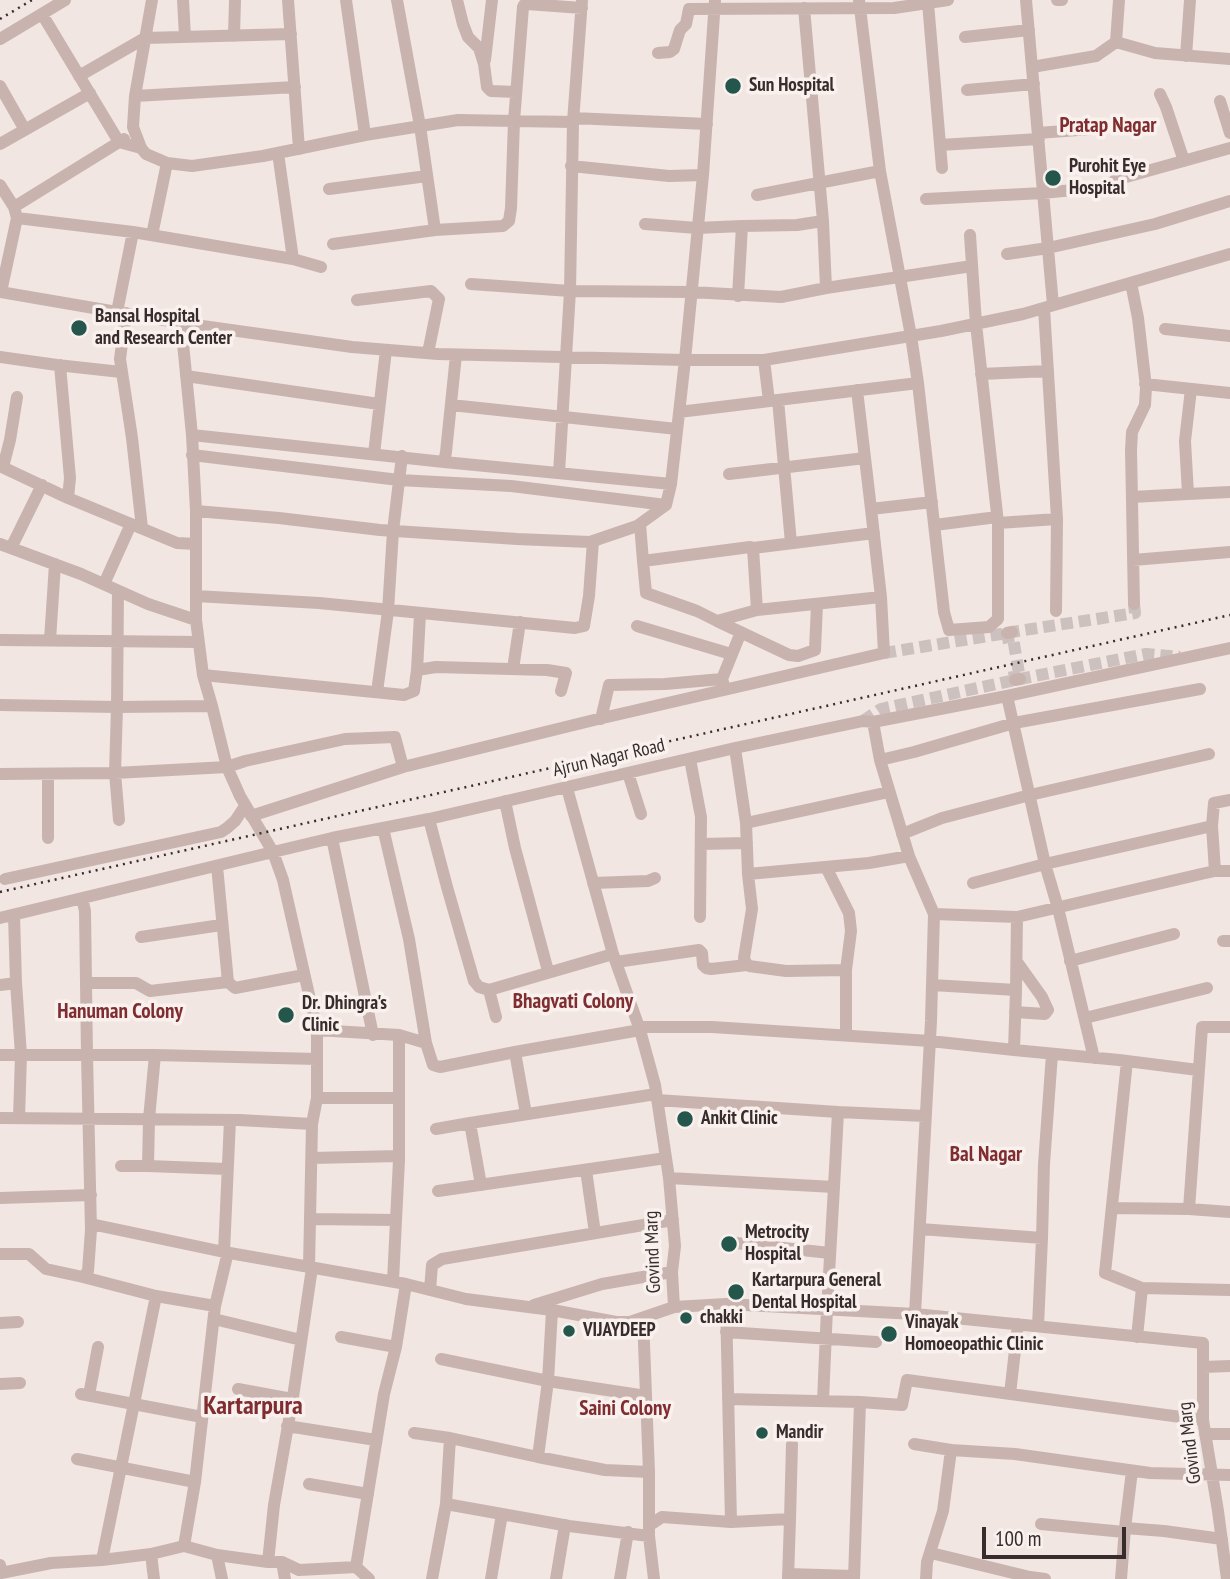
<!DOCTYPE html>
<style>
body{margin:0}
#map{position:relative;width:1230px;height:1579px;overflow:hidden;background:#f1e6e2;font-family:"PT Sans Narrow",sans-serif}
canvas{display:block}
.scale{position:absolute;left:982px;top:1527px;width:144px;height:32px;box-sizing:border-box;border:4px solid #382d2c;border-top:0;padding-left:9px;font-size:21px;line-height:24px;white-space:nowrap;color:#382d2c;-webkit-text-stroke:5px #f9f1ee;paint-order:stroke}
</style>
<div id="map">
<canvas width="1230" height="1579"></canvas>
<div class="scale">100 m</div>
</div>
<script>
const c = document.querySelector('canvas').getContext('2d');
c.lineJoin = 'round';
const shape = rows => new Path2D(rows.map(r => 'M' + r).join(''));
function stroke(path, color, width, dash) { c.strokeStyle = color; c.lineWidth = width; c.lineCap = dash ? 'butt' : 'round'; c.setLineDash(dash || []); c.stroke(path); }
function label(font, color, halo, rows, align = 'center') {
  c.font = font + ' "PT Sans Narrow",sans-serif'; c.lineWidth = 7; c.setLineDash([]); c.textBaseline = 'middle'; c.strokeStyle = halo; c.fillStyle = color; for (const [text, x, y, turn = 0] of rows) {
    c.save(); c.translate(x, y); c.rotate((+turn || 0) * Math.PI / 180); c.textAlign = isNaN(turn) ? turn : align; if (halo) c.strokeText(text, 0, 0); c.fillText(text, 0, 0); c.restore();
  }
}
stroke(shape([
 [1134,604,1135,613,1012,632,1020,679,1146,654,1180,657],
 [884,653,1007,633,1009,643],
 [863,721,881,709,1015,680,1014,671]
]), '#ccc1be', 12, [12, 6]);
stroke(shape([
 [152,0,135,96,133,127,141,148,146,154,167,163,192,166,263,156,365,135,458,120,573,122],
 [183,0,185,37],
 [288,0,299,149],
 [346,0,365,135],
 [397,0,420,126,435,230],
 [457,0,463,24,468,37,479,48,484,64,487,87,491,91,516,92],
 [859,0,880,171,911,336,918,383,944,612,949,630,989,627,998,619,998,523,976,324,970,235],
 [1026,0,1053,305],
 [1057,0,1062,0],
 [928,3,942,168],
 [42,14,119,142,141,148],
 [234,36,235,0],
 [965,37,1029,30],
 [0,39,65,0],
 [1116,42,1155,53,1230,59],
 [1116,42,1119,0],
 [658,53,670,52,674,49,680,30,686,24,689,9,894,8,948,0],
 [1186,56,1190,0],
 [485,60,492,0],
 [1032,67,1096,56,1116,42],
 [79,76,145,38,291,34],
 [0,86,25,130],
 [967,90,1034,84],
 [1160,94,1166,107,1184,161],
 [135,96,295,87],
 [1220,101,1230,133],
 [573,118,707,124],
 [1038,133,1105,128],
 [0,144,90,93],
 [940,145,1039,139],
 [278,153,293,259],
 [571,166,669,176,703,175],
 [1115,180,1230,148],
 [0,185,14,207,17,218,133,232,293,259,321,267],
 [329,189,427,176],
 [757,195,880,171],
 [926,199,1043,193,1093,188],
 [14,207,124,139],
 [823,221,826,288],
 [645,224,697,228,742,226,738,296],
 [742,226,797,225,823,221,804,8],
 [152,235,167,163],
 [333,244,435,230,503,226,509,221,511,208,514,121,523,7,524,5,527,4,582,8],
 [1007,254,1048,248,1155,224,1230,201],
 [1131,283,1138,318,1146,387,1145,405,1132,432,1131,450,1134,604],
 [471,284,570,291,691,292,781,297,826,288,972,266],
 [0,292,181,323,352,347,438,354,685,360,764,360,941,331,1023,314,1230,254],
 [1,292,17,218],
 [357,300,431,291,439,299,428,353],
 [1044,308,1057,519,1056,611],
 [117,312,133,232],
 [126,313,120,359,132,438,142,528],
 [1165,329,1230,336],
 [0,357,57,365,121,372],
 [764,360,769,401],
 [60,365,70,478,68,498],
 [981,374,1048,371],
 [186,376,379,404],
 [1145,384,1230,393],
 [857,390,871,509,881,597,757,610,753,548,874,533],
 [778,400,791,543],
 [451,405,677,429],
 [679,412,918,383],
 [192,435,444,462,446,452,456,355],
 [374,454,386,350],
 [192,455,399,480,511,486,666,505],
 [444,462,671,484],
 [0,466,68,498,177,543,196,544],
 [3,467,10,440,17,397],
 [559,473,570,291,573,122,582,0],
 [729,474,865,458],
 [1188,494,1230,492],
 [1132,497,1188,494,1185,441,1191,389],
 [871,509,932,502],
 [196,511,279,518,380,530,517,539,590,542,637,526,666,505,671,484,685,360,703,175,715,0],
 [998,523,1057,519],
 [640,524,643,561,750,547,753,548],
 [935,525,997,517],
 [0,544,81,574,148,604,196,620],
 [11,548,42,485],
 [1133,560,1230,552],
 [643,561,646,593,697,611,717,621,757,610],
 [104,584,131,524],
 [118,591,117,707,212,706],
 [196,596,319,603,575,628,584,626,589,596,593,541],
 [420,614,417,670,436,667,547,670,566,673,561,691],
 [717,621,789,655,798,656,815,650,817,604],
 [637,626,731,654],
 [1007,633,1012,632],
 [0,640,198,642],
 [50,640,55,564],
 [513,669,520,622],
 [203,675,404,695,414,691,417,670],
 [1015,680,1020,679],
 [724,686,722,679,741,632],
 [377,692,388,611,393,531,402,456],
 [1007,696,1045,864,1058,908,1094,1058],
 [0,705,117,707,115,773,227,767,245,761,345,739,395,737,403,767],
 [601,719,609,685,665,684,722,679],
 [873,722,880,760,909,856,934,914,931,1021,915,1314],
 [735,748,746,823,748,874,869,863,909,856],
 [690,759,701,817,700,917],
 [880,760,914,752,1014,723,1200,689],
 [628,773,641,814],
 [0,774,115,773,119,820],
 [48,774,48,838],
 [567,788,613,954,640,1030,655,1085,669,1178,675,1246,672,1272,674,1307],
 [505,801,515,848,548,971],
 [251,816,403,767,594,720,884,653,881,597],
 [429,819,447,887,474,981,479,987,489,990,613,954],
 [746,823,889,792],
 [1212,826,1214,803,1230,800],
 [902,834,942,818,1030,795,1209,754],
 [332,838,373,1035],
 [701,844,747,843],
 [217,866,228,982],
 [826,867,849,913,851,931,846,970],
 [748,874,752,909,744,958,747,965,749,966,786,971,846,970,846,1035],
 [5,879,221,832,227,828,235,821,245,806],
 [593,883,648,881,655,878],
 [973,883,1045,864,1212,826,1215,871],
 [82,898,85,911,87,1055,155,1055,149,1119,148,1166,227,1169],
 [934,914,1017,917,1016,990],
 [1017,917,1201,874,1215,871,1230,871],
 [0,918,273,852,332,838,429,819,735,748,863,721,873,722,1007,696,1230,648],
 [141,937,221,925],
 [1223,941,1230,941],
 [1070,961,1174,934],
 [616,962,699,950,702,953,703,965,706,968,711,969,747,965],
 [86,983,136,983,150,991,228,982,235,988,304,975],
 [0,985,16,983],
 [489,990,496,1017],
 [1015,1012,1045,1014,1048,1010,1042,997,1017,962],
 [1085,1018,1207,988],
 [639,1027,712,1027,930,1041,1014,1050,1016,990,932,985],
 [317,1030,399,1035,426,1043,409,939,383,828],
 [426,1043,433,1065,440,1067,515,1052,640,1030],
 [1014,1050,1119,1060,1198,1070],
 [515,1052,526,1114],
 [0,1055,21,1055,19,1118],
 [155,1055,317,1059],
 [1127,1061,1105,1273,1142,1288,1230,1290],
 [317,1098,399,1098],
 [657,1100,838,1112],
 [0,1118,239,1120,312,1124,317,1098,317,1030,283,880,273,852,240,796,227,767,212,706,203,675,196,620,196,511,192,435,181,323],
 [470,1123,656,1094],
 [436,1129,470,1123,481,1185],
 [312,1158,399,1156],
 [121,1166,148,1166],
 [586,1170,595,1233],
 [669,1178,834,1187,827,1309,823,1401],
 [834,1187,838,1112,925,1116],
 [438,1191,666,1158],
 [0,1198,91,1195],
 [1112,1208,1189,1209,1230,1212],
 [1189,1209,1202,1027,1230,1027],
 [310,1219,396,1220],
 [91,1224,224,1252,230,1120],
 [920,1229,1042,1238,1038,1326],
 [1042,1238,1044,1164,1052,1054],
 [726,1242,830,1253],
 [224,1252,406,1284,466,1299,552,1310,616,1322,630,1322,674,1307,726,1304,915,1314,1203,1343,1203,1420,1218,1511,1227,1579],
 [0,1254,29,1254,46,1269,83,1277,88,1271,91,1230,87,1055,21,1055,16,983,14,915],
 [309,1267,312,1124],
 [83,1277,156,1296],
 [393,1281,399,1160,399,1035],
 [430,1290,432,1265,442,1259,673,1220],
 [726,1304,731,1522],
 [534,1305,602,1284,672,1272],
 [214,1319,301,1340],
 [0,1323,18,1322],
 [726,1332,876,1342],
 [341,1337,396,1347],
 [1137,1337,1142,1288],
 [441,1359,548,1381,646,1396],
 [1203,1367,1230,1366],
 [0,1384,20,1383],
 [238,1389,292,1399],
 [81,1394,202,1417],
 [1010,1394,1018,1324],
 [89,1395,98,1347],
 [728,1399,860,1402,854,1579],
 [860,1402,902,1405,907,1380,1203,1420],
 [287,1426,376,1440],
 [414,1433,450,1438],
 [1205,1434,1230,1434],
 [914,1444,951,1450,943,1511,927,1562,926,1579],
 [951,1450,1015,1454,1150,1473,1230,1475],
 [538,1457,605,1470,649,1472],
 [77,1459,195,1482],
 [309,1484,368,1494],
 [446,1504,569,1526,649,1536,649,1472,643,1318],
 [790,1519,792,1444],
 [1041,1524,1124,1532],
 [650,1525,662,1517,731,1522,790,1519,788,1579],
 [1125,1528,1132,1471],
 [649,1536,654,1579],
 [184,1546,217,1555,222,1579],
 [931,1553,1030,1577,1045,1579],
 [151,1554,184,1546,195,1482,215,1306],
 [217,1555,268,1562,274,1505,293,1397,312,1268],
 [102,1560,156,1296,215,1306,228,1252],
 [268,1562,282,1562,299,1570,356,1567,384,1394,396,1347,406,1284],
 [282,1562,285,1579],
 [0,1565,1,1573,51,1563,102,1560,151,1554,154,1579],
 [356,1567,369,1579],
 [788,1574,854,1576],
 [432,1579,446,1504,450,1438,538,1457,548,1381,552,1310],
 [491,1579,502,1514],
 [556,1579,565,1525],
 [620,1579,628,1532],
 [1121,1579,1125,1528,1164,1531,1222,1539]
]), '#c9b3af', 12);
stroke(shape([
 [0,19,32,0],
 [0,892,1230,615]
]), '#382d2c', 2.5, [2, 5]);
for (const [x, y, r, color] of [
 [733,86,9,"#25564c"],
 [1053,178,9,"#25564c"],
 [79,328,9,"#25564c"],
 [286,1015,9,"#25564c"],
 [685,1119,9,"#25564c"],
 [729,1244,9,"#25564c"],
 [736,1292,9,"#25564c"],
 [686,1318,7,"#25564c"],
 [569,1331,7,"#25564c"],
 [889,1334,9,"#25564c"],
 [762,1433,7,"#25564c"]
]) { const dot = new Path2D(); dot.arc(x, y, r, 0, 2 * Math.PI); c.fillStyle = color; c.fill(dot); stroke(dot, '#f9f1ee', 2.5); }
label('bold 19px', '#382d2c', '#f9f1ee', [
 ["Sun Hospital",749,86],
 ["Purohit Eye",1069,167],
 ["Hospital",1069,189],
 ["Bansal Hospital",95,317],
 ["and Research Center",95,339],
 ["Dr. Dhingra's",302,1004],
 ["Clinic",302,1026],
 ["Ankit Clinic",701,1119],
 ["Metrocity",745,1233],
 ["Hospital",745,1255],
 ["Kartarpura General",752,1281],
 ["Dental Hospital",752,1303],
 ["chakki",700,1318],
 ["Vinayak",905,1323],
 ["Homoeopathic Clinic",905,1345],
 ["VIJAYDEEP",583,1331],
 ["Mandir",776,1433]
], 'left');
label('19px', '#382d2c', '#f9f1ee', [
 ["Ajrun Nagar Road",609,758,-13],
 ["Govind Marg",653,1252,-92],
 ["Govind Marg",1190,1443,-97]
]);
label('bold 21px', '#7f2d30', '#f9f1ee', [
 ["Pratap Nagar",1108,126],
 ["Bhagvati Colony",573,1002],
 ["Hanuman Colony",120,1012],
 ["Bal Nagar",986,1155],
 ["Saini Colony",625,1409]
]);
label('bold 26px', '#7f2d30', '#f9f1ee', [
 ["Kartarpura",253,1407]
]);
</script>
